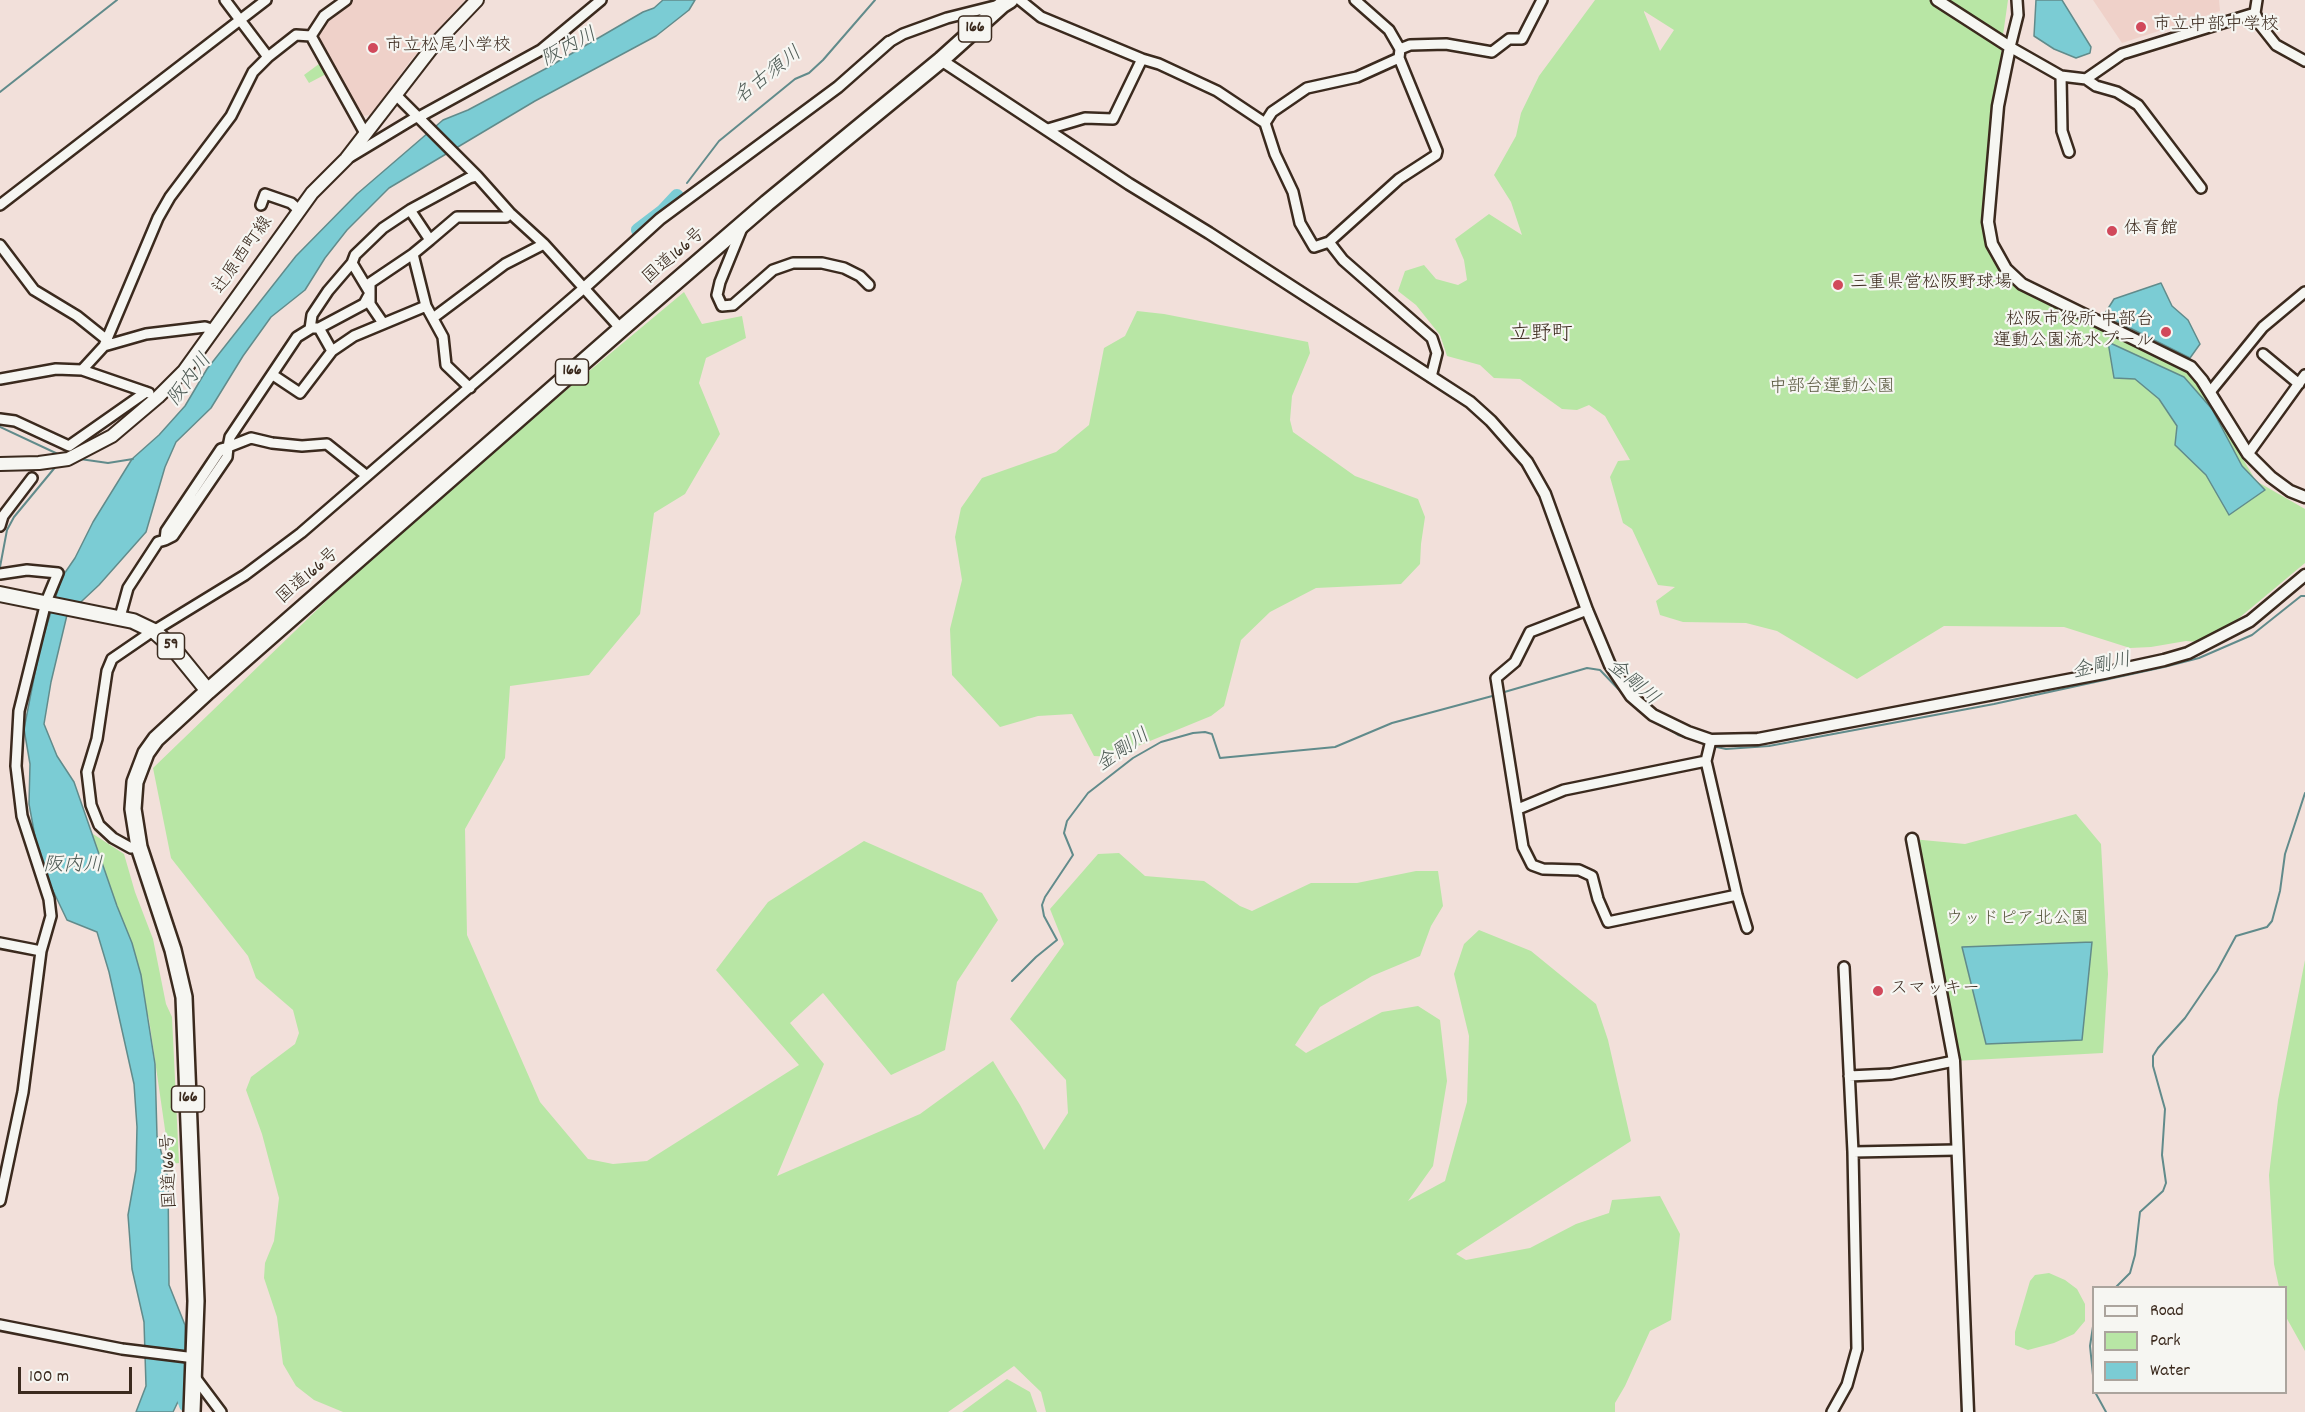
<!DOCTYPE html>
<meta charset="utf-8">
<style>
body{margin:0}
#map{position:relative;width:2305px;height:1412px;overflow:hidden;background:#f2e0da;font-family:Dekko,sans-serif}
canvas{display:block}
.legend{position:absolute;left:2092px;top:1286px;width:195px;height:108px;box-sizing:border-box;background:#f6f6f2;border:2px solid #aba49d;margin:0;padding:8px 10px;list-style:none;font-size:18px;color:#3b2a1e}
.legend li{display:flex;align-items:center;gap:12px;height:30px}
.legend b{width:30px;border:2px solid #aba49d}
.scale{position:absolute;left:18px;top:1367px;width:114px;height:27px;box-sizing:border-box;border:3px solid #3b2a1e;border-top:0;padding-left:8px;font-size:18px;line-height:21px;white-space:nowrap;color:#3b2a1e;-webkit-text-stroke:4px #f6f6f2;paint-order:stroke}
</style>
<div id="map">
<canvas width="2305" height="1412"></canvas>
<ul class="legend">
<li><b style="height:8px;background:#f6f6f2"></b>Road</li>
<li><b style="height:16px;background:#b8e6a5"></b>Park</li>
<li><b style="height:16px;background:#7bccd4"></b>Water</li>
</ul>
<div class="scale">100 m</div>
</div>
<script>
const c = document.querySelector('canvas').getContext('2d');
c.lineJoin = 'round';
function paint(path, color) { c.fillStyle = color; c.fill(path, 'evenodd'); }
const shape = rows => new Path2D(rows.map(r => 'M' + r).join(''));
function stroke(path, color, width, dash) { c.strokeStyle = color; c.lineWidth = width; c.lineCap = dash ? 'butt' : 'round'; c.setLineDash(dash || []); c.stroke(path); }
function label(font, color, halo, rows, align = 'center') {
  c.font = font + ' Dekko,"Klee One",sans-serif'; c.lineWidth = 4.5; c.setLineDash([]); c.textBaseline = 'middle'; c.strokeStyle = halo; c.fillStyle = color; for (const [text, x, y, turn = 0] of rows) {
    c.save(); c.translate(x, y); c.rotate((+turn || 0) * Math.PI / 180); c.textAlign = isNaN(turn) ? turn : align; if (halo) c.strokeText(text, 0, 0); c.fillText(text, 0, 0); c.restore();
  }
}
paint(shape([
 [346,0,465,0,411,60,371,115,361,116,317,36,326,14],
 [2093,0,2219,0,2220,11,2122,43]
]), '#efd1c9');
paint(shape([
 [1595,0,2008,0,2002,42,1988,222,1992,244,2022,284,2194,377,2256,481,2305,509,2305,563,2209,643,2186,641,2151,647,2130,648,2064,627,1944,626,1857,679,1777,631,1746,623,1683,622,1660,615,1656,601,1675,587,1658,585,1632,529,1623,523,1610,477,1618,461,1630,460,1605,416,1589,405,1577,410,1562,409,1520,379,1494,378,1480,365,1447,356,1440,335,1416,305,1398,291,1405,271,1424,265,1436,279,1458,285,1467,280,1464,260,1455,239,1489,214,1522,235,1511,202,1494,175,1516,136,1521,113,1539,76],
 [1644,11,1674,30,1660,51,1644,12],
 [323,61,328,73,309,83,304,75],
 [684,292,702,324,742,316,746,338,706,358,699,383,720,434,685,494,654,513,640,614,589,675,510,686,505,758,465,829,467,935,540,1102,588,1159,613,1164,647,1161,799,1065,716,970,768,902,864,841,982,893,998,920,957,982,945,1050,891,1075,823,993,790,1023,824,1064,777,1176,920,1114,993,1061,1020,1105,1044,1150,1068,1113,1066,1080,1010,1019,1064,944,1050,909,1098,854,1119,853,1145,876,1204,881,1240,906,1252,911,1311,883,1357,883,1416,871,1438,871,1443,906,1431,926,1420,956,1372,976,1320,1007,1295,1045,1306,1053,1382,1012,1418,1006,1440,1020,1447,1081,1433,1166,1408,1201,1445,1181,1467,1102,1469,1036,1454,974,1464,944,1479,930,1531,951,1596,1004,1608,1040,1631,1141,1456,1254,1466,1260,1530,1248,1576,1224,1609,1213,1612,1200,1660,1196,1680,1234,1671,1320,1650,1331,1625,1386,1615,1403,1615,1412,1046,1412,1041,1392,1014,1366,948,1412,343,1412,314,1400,296,1386,283,1364,277,1317,264,1278,265,1263,274,1241,279,1198,262,1134,246,1090,251,1077,295,1044,299,1033,293,1010,256,978,248,956,171,858,153,768,407,523],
 [1137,311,1164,314,1308,342,1310,353,1292,396,1290,420,1293,432,1355,476,1418,499,1425,517,1421,544,1420,564,1401,584,1316,588,1270,612,1241,640,1224,706,1211,716,1111,757,1094,756,1072,714,1038,716,1000,727,952,675,950,629,962,580,955,537,961,508,982,478,1056,452,1089,425,1104,348,1125,336],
 [2076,814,2101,844,2108,974,2103,1053,1954,1061,1912,839,1965,844],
 [90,832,124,854,135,892,153,939,166,1004,172,1017,179,1163,170,1164,149,1019],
 [2305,960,2305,1351,2286,1317,2286,1288,2279,1287,2274,1264,2269,1175,2278,1100],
 [2049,1273,2065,1280,2077,1289,2085,1304,2085,1321,2074,1334,2054,1343,2028,1350,2015,1345,2015,1332,2030,1281,2035,1275],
 [1007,1379,1030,1392,1037,1412,962,1412]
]), '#b8e6a5');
const water = shape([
 [663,0,695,0,689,10,656,36,535,101,389,188,347,230,325,258,305,290,271,317,243,356,211,408,176,442,165,467,146,532,99,585,67,615,51,682,44,724,57,756,74,782,117,906,132,943,141,975,155,1064,157,1136,168,1178,169,1285,185,1325,185,1387,173,1412,136,1412,146,1386,144,1322,132,1269,128,1215,136,1170,137,1127,134,1084,109,972,97,932,67,920,46,876,36,842,29,804,30,764,24,729,40,647,62,577,75,558,93,522,132,459,159,435,185,406,207,369,296,256,357,194,443,120,468,110,545,69,643,12,654,8,663,0],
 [2036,0,2062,0,2091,47,2090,53,2076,58,2054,49,2034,36,2036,0],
 [2161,283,2172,306,2188,320,2200,344,2190,358,2104,315,2114,299,2161,283],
 [2108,342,2184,377,2212,409,2242,466,2265,490,2229,515,2206,475,2175,445,2177,426,2159,399,2135,379,2114,378,2108,342],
 [2092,942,2082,1040,1986,1044,1962,947,2092,942]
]);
paint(water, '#7bccd4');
stroke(water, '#618b8b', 1.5);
stroke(shape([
 [0,92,117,0],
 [687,183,719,141,795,79,809,73,823,60,875,0],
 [0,427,60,455],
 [80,459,108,463,133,459],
 [0,567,7,530,14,517,57,465],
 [1501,693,1587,668,1600,670,1625,696],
 [1662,725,1678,735,1706,744],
 [1712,746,1726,749,1769,746,1994,704,2164,667,2199,658,2252,635,2301,596,2305,596],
 [1012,981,1036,957,1057,940,1044,916,1042,905,1045,897,1073,855,1064,833,1067,821,1088,793,1133,758,1161,742,1193,733,1205,732,1212,734,1220,758,1335,747,1392,723,1496,695],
 [2115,1288,2130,1273,2135,1255,2140,1212,2163,1191,2166,1183,2162,1155,2165,1109,2153,1066,2153,1056,2158,1048,2185,1018,2217,971,2236,936,2267,927,2272,921,2280,891,2285,854,2305,793],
 [2094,1320,2090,1346,2094,1385],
 [2095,1392,2106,1412]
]), '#618b8b', 2);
stroke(shape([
 [638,230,663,211,677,196],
 [177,1378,186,1405,194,1412]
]), '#7bccd4', 14);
const minor = shape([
 [225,0,268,57],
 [1020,0,1041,17,1142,59,1159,64,1217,91,1265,123,1275,154,1293,192,1300,223,1314,247,1329,242,1399,179,1436,155,1437,151,1399,58,1400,49,1389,30,1355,0],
 [2017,0,2018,15,2010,47,2061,76,2086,79,2096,86,2117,92,2138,105,2201,188],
 [2257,0,2255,13,2261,26,2276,45,2305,61],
 [311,36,324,16,346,0],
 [889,42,903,34,947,18,999,5],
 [1400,49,1410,45,1446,44,1492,52,1509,39,1522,39,1542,0],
 [2061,76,2062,131,2069,152],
 [2086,79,2122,54,2255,13],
 [396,95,477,176,510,213,544,244,621,329],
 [419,117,541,50,601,0],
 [1265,123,1272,112,1307,88,1357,77,1399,58],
 [1048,129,1085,118,1113,119,1142,59],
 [350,157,418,116],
 [0,205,266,0],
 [261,205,265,194,291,203,299,210],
 [410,210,430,240,457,217,506,217,510,213],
 [742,228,720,282,717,295,722,306,733,305,773,270,793,263,822,263,844,268,860,276,869,285],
 [1329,242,1343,260,1432,338,1437,353,1431,377],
 [0,245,34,290,77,316,107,340],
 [413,254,426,306],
 [352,263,370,293,370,283,413,254,430,240],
 [370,293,370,304,383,323],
 [433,318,505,264,544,244],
 [313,328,319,328,364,304,370,293],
 [104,346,146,334,205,327,214,330],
 [332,351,354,336,426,306,443,337,446,365,470,388],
 [2263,354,2299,384],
 [82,370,104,346,158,218,170,197,231,116,253,72,268,57,296,35,311,36,366,135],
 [273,375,300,393,332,351,319,328],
 [0,379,56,369,82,370,149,393],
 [2210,392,2263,327,2305,292],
 [0,419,15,421,69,446,146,392],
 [2248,454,2305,375],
 [0,526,3,516,32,478],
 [165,540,173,536,227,457,228,447,251,438,272,443,302,446,327,444,367,476],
 [0,574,27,570,58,573,46,602,19,711,16,766,22,816,49,899,51,916,41,951,23,1092,0,1201],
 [1587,610,1530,632,1515,662,1496,678,1523,847,1532,865,1543,869,1579,870,1592,876,1598,899,1608,922,1737,895],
 [120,617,128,588,158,542,165,540,166,531,221,449,228,447,230,437,297,337,310,329,312,315,328,291,352,263,355,255,383,228,410,210,469,178,477,176],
 [1711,740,1706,761,1737,895,1747,928],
 [1518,809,1564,790,1706,761],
 [139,847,131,848,113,838,99,825,91,805,87,772,97,739,107,671,112,659,147,635,245,575,301,533,584,288],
 [0,943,41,951],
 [1849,1076,1891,1074,1954,1061],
 [1853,1152,1957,1150],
 [0,1325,122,1349,195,1358],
 [194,1376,221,1412],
 [1832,1412,1847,1385,1857,1349,1853,1152,1844,967]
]);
const tertiary = shape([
 [1937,0,2010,47,1998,106,1988,222,1992,244,2006,269,2022,284,2191,367,2202,380,2248,454,2271,477,2290,491,2305,497],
 [941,60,1129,184,1209,233,1470,402,1491,421,1527,462,1545,494,1587,610,1610,665,1631,696,1653,715,1688,732,1711,740,1758,739,2104,673,2164,660,2188,653,2250,621,2305,575],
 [584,288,660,219,838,87,889,42],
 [1912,839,1954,1061,1968,1412]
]);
const secondary = shape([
 [0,464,39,463,68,459,112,436,158,397,184,371,312,193,346,159,434,45,477,0]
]);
const primary = shape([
 [0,594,133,621,154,631,173,648,208,691]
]);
const trunk = shape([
 [192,1412,196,1301,184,997,173,950,139,847,133,809,135,782,146,753,156,739,208,691,621,329,767,203,941,60,1002,5,1010,0]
]);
stroke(minor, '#3b2a1e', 14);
stroke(tertiary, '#3b2a1e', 15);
stroke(secondary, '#3b2a1e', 16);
stroke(primary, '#3b2a1e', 18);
stroke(trunk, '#3b2a1e', 20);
stroke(minor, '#f6f6f2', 9);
stroke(tertiary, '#f6f6f2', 10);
stroke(secondary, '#f6f6f2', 12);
stroke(primary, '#f6f6f2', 14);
stroke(trunk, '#f6f6f2', 15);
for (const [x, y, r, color] of [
 [2141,27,6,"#d1495b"],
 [373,48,6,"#d1495b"],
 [2112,231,6,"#d1495b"],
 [1838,285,6,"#d1495b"],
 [2166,332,6,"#d1495b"],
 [1878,991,6,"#d1495b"]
]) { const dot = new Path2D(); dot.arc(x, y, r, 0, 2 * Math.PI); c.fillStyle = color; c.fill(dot); stroke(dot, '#f6f6f2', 2); }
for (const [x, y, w] of [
 [975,29,33],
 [572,372,33],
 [171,646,27],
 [188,1099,33]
]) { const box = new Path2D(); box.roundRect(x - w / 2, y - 13, w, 26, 4.5); c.fillStyle = '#f6f6f2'; c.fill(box); stroke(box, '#3b2a1e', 1.5); }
label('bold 16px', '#3b2a1e', null, [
 ["166",975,29],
 ["166",572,372],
 ["59",171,646],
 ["166",188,1099]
]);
label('18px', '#3b2a1e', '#f6f6f2', [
 ["市立中部中学校",2153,27],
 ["市立松尾小学校",385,48],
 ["体育館",2124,231],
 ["三重県営松阪野球場",1850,285],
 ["松阪市役所 中部台",2154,322,"right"],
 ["運動公園流水プール",2154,343,"right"],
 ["スマッキー",1890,991]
], 'left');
label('18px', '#3b2a1e', '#f6f6f2', [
 ["辻原西町線",244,256,-55],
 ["国道166号",675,257,-41],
 ["国道166号",309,577,-41],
 ["国道166号",171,1171,-92]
]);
label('18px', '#5a5940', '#f6f6f2', [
 ["中部台運動公園",1832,389],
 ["ウッドピア北公園",2017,921]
]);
label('italic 20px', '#4e5b55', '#f6f6f2', [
 ["阪内川",570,49,-28],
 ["名古須川",769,77,-38],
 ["阪内川",191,381,-53],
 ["金剛川",2102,668,-12],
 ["金剛川",1632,684,40],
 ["金剛川",1124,752,-34],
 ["阪内川",73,867]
]);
label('21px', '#3b2a1e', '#f6f6f2', [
 ["立野町",1541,336]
]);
</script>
